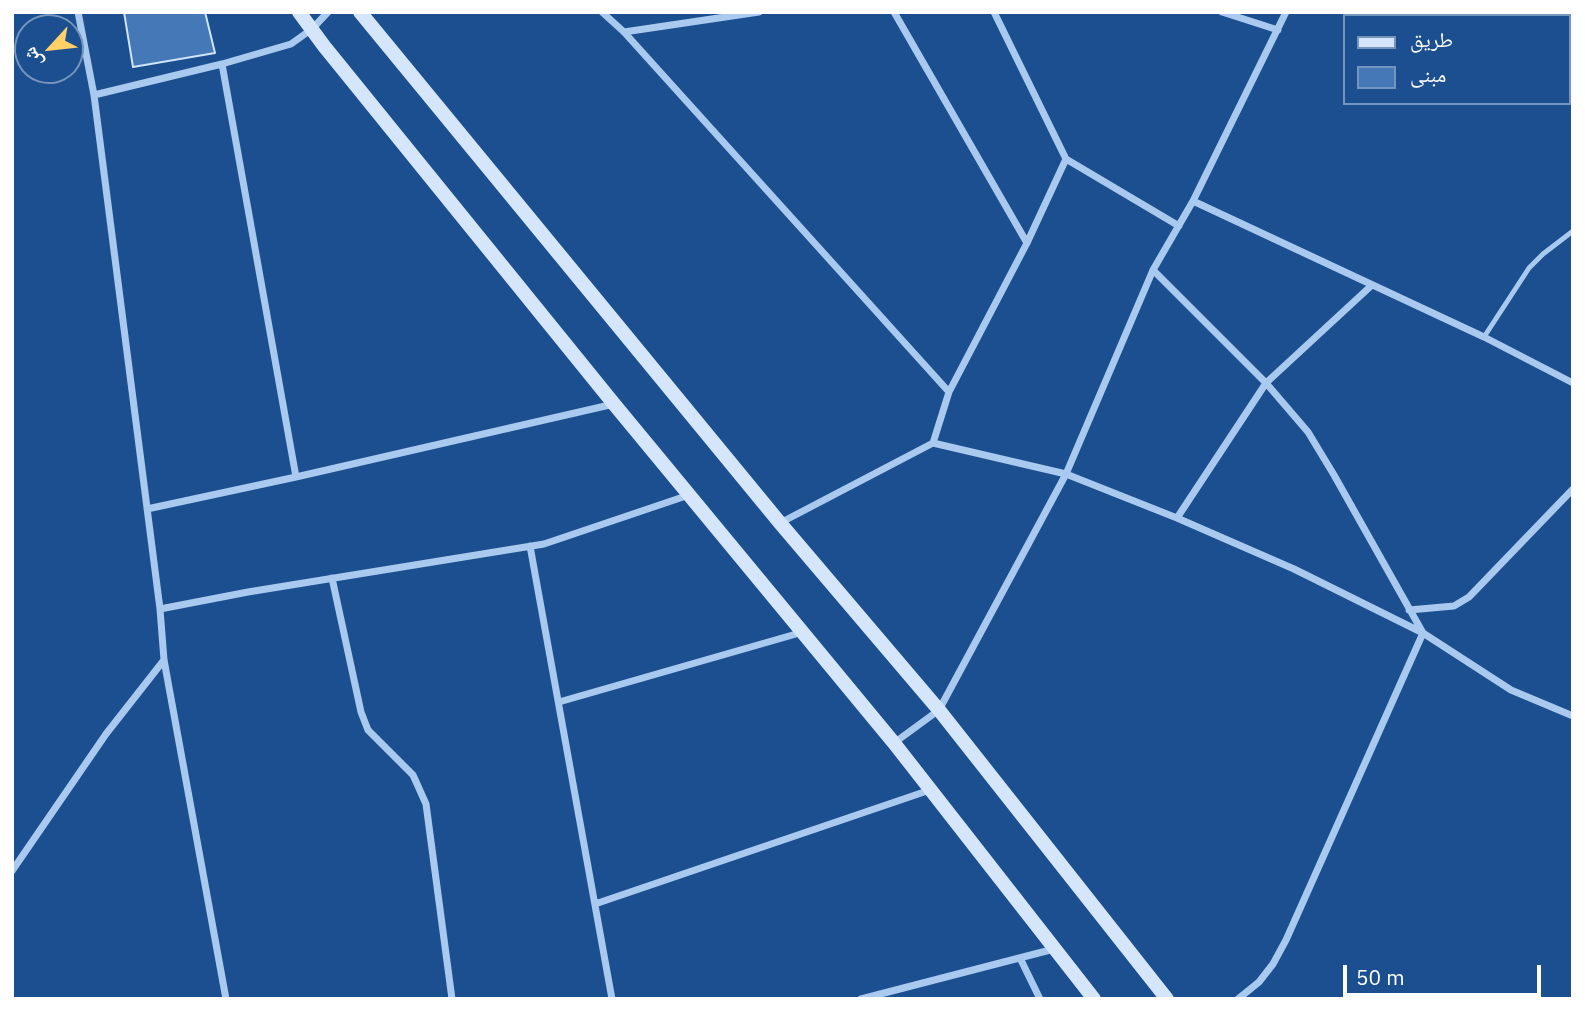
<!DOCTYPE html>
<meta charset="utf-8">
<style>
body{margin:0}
#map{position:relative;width:1585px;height:1011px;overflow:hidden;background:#1b4f8f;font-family:"IBM Plex Sans","Noto Naskh Arabic",sans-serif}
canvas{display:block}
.frame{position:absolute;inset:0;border:14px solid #fff;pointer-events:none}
.legend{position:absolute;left:1343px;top:14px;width:228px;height:91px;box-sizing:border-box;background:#1b4f8f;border:2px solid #7695bc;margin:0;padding:9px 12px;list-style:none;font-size:21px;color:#fff}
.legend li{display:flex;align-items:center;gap:14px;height:35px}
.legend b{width:35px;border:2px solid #7695bc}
.north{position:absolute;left:14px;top:14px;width:70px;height:70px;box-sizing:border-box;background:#1b4f8f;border:2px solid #7695bc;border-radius:50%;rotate:243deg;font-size:19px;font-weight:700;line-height:28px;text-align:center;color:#fff}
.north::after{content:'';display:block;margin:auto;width:24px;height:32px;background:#ffd166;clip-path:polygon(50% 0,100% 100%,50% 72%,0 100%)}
.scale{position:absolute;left:1343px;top:965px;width:198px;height:32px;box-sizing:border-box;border:4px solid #fff;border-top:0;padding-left:9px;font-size:21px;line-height:24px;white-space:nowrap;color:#fff;-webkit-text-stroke:5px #1b4f8f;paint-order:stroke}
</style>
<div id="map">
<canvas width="1585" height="1011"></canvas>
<div class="frame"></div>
<ul class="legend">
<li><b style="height:9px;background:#d6e6fa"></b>طريق</li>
<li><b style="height:19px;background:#4478b7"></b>مبنى</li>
</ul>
<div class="north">ش</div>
<div class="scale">50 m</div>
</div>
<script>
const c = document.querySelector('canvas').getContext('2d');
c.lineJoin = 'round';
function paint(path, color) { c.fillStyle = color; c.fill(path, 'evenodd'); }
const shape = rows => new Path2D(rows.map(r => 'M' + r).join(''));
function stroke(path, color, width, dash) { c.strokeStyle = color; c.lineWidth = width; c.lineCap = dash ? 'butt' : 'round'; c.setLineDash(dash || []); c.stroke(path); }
const building = shape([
 [124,12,205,12,215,53,133,67,124,12]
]);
paint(building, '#4478b7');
stroke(building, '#cfe3fa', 2);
stroke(shape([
 [1484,337,1529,268,1543,254,1573,231]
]), '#a9c9ee', 5);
stroke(shape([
 [78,12,94,95,160,609,248,592,544,544,689,495],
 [602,12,624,32,949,392,1027,243,1066,159],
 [894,12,1027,243],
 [994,12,1066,159,1179,226],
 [1222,12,1278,30],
 [624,32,759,12],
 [222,64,296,477,614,404],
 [94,95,222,64,291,44,312,29,328,12],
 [1193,201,1484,337,1573,383],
 [1153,270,1266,383,1308,432,1334,475,1423,633,1286,940,1273,964,1259,982,1238,999],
 [949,392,933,443,1066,474,1177,518,1294,569,1423,633,1511,690,1573,716],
 [147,509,296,477],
 [1177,518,1266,383,1372,285],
 [780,523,933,443],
 [530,546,612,999],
 [332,578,361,712,368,730,413,775,426,804,452,999],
 [160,609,164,660,226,999],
 [1409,610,1454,606,1469,597,1573,489],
 [559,702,803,632],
 [894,743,939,710,1066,474,1153,270,1193,201,1286,12],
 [12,871,106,734,164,660],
 [595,904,930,790],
 [1020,958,1040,999],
 [861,999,1054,949]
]), '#a9c9ee', 7);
stroke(shape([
 [299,12,324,46,614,404,894,743,1094,999],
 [360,12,780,523,939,710,1167,999]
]), '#d6e6fa', 14);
</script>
